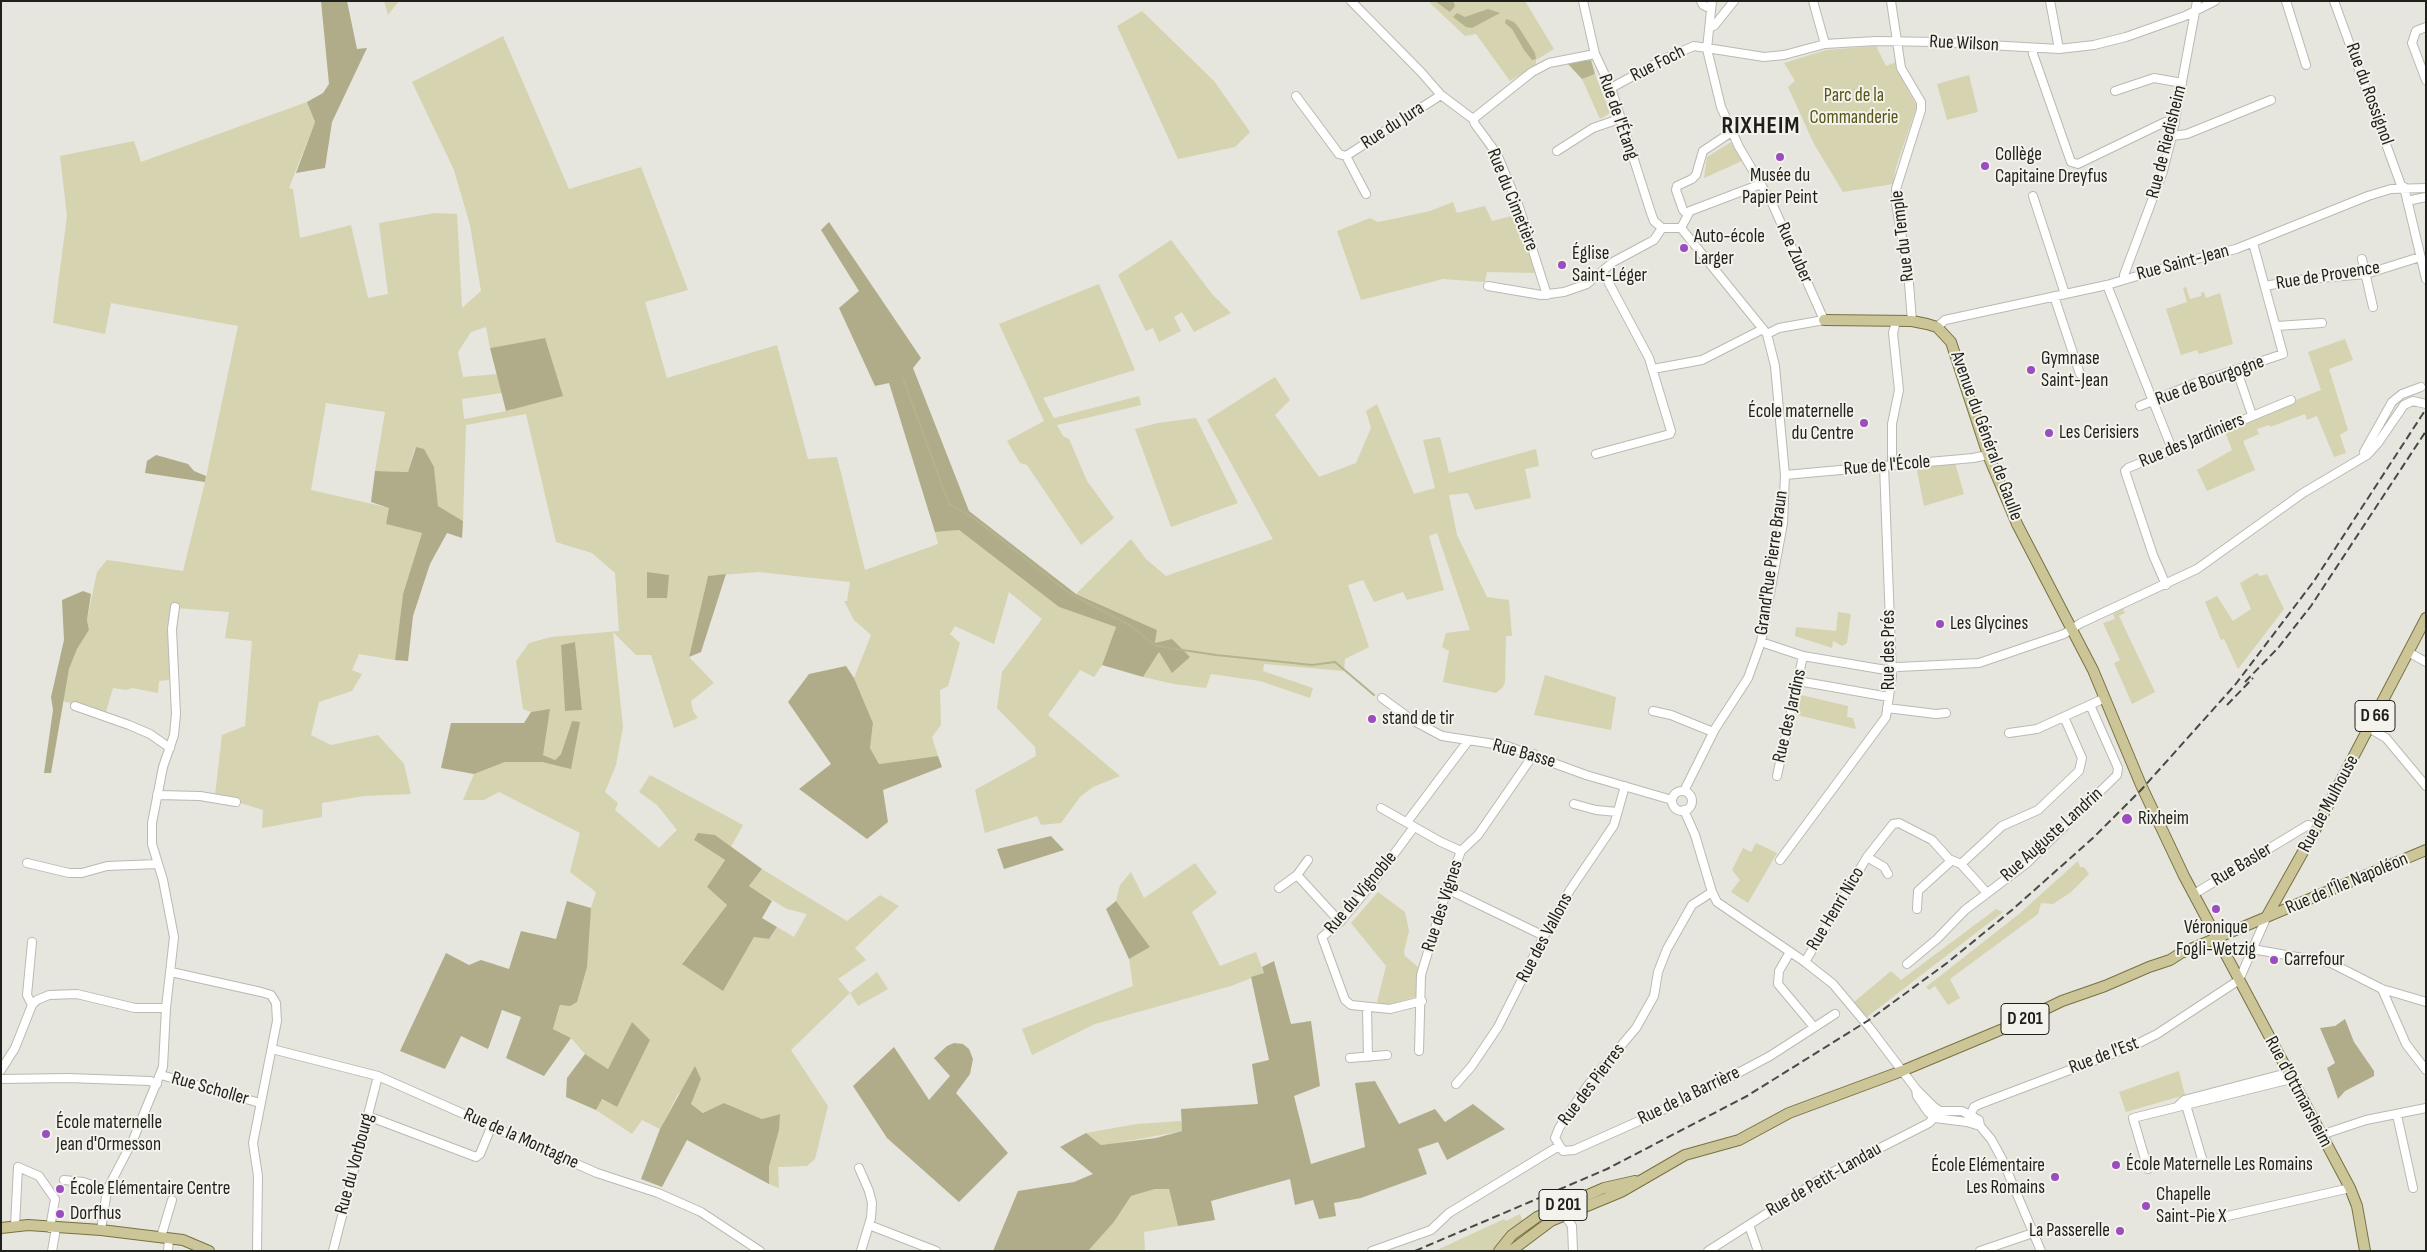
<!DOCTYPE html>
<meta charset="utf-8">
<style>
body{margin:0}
#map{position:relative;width:2427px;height:1252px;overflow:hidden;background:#e6e5de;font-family:"Sofia Sans Condensed",sans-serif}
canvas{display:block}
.frame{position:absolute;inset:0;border:2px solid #1f1f1c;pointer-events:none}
</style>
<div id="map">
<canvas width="2427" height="1252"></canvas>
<div class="frame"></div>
</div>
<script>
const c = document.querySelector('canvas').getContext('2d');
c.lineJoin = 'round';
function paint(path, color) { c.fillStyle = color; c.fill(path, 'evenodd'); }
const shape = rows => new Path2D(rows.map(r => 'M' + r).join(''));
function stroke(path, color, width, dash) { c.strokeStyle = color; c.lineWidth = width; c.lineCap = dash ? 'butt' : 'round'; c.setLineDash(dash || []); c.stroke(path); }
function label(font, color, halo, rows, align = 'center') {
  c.font = font + ' "Sofia Sans Condensed",sans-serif'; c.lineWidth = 4; c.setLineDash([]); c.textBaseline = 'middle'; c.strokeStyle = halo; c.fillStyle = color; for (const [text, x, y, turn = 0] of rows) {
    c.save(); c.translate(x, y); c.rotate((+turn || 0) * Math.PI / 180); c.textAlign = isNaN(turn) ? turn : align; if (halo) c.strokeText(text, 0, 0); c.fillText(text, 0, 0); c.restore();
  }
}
paint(shape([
 [384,1,399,1,388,15],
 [1428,1,1525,1,1554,49,1536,60,1536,65,1510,81,1476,34,1465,36],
 [1142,11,1214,81,1250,132,1235,147,1178,159,1117,26],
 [503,36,569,189,641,167,688,290,645,302,667,378,777,345,808,459,837,457,865,570,938,544,935,532,959,530,1059,607,1116,627,1102,665,1094,677,1080,670,1048,715,1120,776,1093,787,1080,797,1061,823,1041,825,1037,816,985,833,975,790,1036,756,1035,747,997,708,1002,672,1042,619,1009,592,994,644,955,626,950,634,960,643,948,686,940,690,941,725,932,737,938,756,879,764,870,748,873,723,854,678,871,635,854,620,844,601,847,601,850,582,759,572,708,576,689,657,714,683,691,701,693,711,698,718,674,728,651,655,636,655,613,632,623,727,616,765,605,792,618,803,615,810,659,848,677,830,657,805,639,792,650,775,743,825,731,847,715,835,694,840,725,860,707,887,727,905,682,963,754,936,769,939,777,927,794,937,807,914,787,909,749,886,762,869,847,921,880,895,899,906,855,948,866,960,838,979,850,993,877,972,888,989,858,1006,850,993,791,1050,828,1106,815,1159,807,1166,778,1167,779,1188,769,1184,769,1167,779,1130,779,1114,762,1119,724,1103,704,1113,691,1104,701,1079,678,1094,660,1129,642,1120,632,1134,596,1110,601,1099,617,1107,632,1022,608,1069,585,1054,571,1038,553,1029,596,892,570,872,580,833,499,792,484,800,463,800,474,774,505,762,542,762,571,768,572,721,561,754,555,760,542,755,550,710,531,712,523,709,516,661,529,643,551,637,619,631,615,573,592,553,556,542,526,414,466,425,463,521,438,506,434,467,415,447,408,472,375,471,385,412,326,403,311,490,390,508,387,524,422,533,403,594,395,660,359,654,352,670,362,674,352,691,319,702,311,735,331,745,378,735,404,764,411,794,364,796,322,803,322,817,262,828,263,810,215,795,222,735,245,726,252,641,225,638,229,612,176,608,169,680,159,681,158,693,132,688,126,690,113,688,106,712,62,701,69,669,77,649,89,630,87,620,97,572,107,560,183,571,205,482,238,326,111,303,105,334,53,323,67,216,60,156,134,141,141,162,307,102,315,122,289,188,293,189,300,238,351,225,368,298,388,294,379,223,435,213,457,214,462,308,481,291,470,225,454,170,412,82],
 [486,327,490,348,545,338,512,410,464,419,462,399,502,393,497,374,463,377,458,352,471,332],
 [575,642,582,710,565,711,561,645],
 [1876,46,1886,66,1896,62,1896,68,1917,106,1896,167,1893,184,1843,192,1814,144,1788,87,1795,81,1784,63,1826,50],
 [1595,74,1610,113,1600,119,1582,79],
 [1969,75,1978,112,1947,120,1937,84],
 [1731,142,1742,161,1704,178,1707,157],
 [1453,202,1457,213,1485,206,1492,221,1519,214,1525,235,1525,240,1528,242,1537,273,1487,272,1485,282,1443,279,1361,300,1337,231,1370,218,1378,222,1398,218,1430,211],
 [1171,240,1212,294,1231,313,1194,332,1182,312,1174,317,1181,331,1159,342,1153,328,1146,331,1118,275],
 [1099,284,1135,370,1043,398,1054,418,1139,396,1141,405,1057,425,1063,436,1069,439,1087,481,1114,518,1081,545,1027,465,1020,463,1007,441,1044,421,999,324],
 [2186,287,2190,299,2201,296,2201,293,2204,292,2206,298,2220,293,2233,344,2199,354,2197,350,2181,355,2166,309,2187,302,2183,288],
 [2345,339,2353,360,2329,369,2348,430,2340,435,2346,453,2334,457,2317,416,2307,420,2305,414,2270,427,2269,425,2257,429,2259,434,2243,441,2255,470,2207,491,2197,470,2232,450,2224,429,2321,390,2308,352],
 [1275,377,1290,400,1275,415,1319,477,1356,463,1371,428,1366,411,1377,404,1414,494,1435,488,1423,440,1440,437,1449,473,1536,449,1539,466,1525,469,1531,498,1475,510,1468,493,1449,495,1457,535,1487,597,1509,600,1512,636,1506,636,1505,682,1503,687,1496,693,1443,682,1449,651,1442,647,1446,633,1470,630,1437,533,1429,536,1444,590,1407,600,1403,592,1374,602,1363,580,1348,585,1369,647,1345,659,1344,671,1264,664,1263,671,1313,688,1310,698,1260,681,1211,674,1206,688,1174,684,1143,677,1159,652,1155,643,1157,630,1076,594,1131,539,1146,559,1166,576,1273,539,1207,420],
 [1196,418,1238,503,1171,527,1135,429,1158,423],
 [1955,463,1964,494,1924,506,1916,466],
 [2257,573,2260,576,2267,574,2284,609,2238,669,2224,639,2221,640,2205,602,2217,596,2233,621,2251,609,2240,583],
 [2123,609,2125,613,2119,616,2155,692,2132,704,2114,663,2120,660,2103,623,2115,619,2113,614],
 [1838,612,1851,614,1847,643,1842,646,1833,641,1832,648,1795,636,1796,627,1836,631],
 [1545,675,1616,697,1611,730,1534,715],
 [1801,695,1848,706,1847,717,1853,718,1856,729,1793,714,1797,699,1800,699],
 [1756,843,1777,853,1748,903,1731,892,1740,880,1732,870,1743,848,1751,852],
 [2078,861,2080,867,2084,867,2089,874,2071,892,2053,904,2041,903,2038,914,1950,979,1960,998,1948,1005,1935,986,1929,990,1926,987,2019,914],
 [1195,863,1217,893,1192,912,1220,966,1256,952,1264,973,1231,986,1095,1024,1032,1055,1022,1029,1133,986,1129,959,1150,947,1116,901,1120,885,1131,872,1144,898],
 [1378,892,1405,912,1409,931,1404,951,1405,956,1418,967,1418,996,1392,1004,1382,1005,1377,1002,1386,966,1351,923],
 [1996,909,2003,912,1867,1017,1854,1002,1891,971,1901,980],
 [2179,1071,2185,1095,2126,1112,2119,1092],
 [1181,1121,1183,1131,1111,1144,1101,1145,1086,1133,1137,1124],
 [1155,1189,1169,1189,1178,1226,1144,1232,1145,1251,1088,1251,1114,1222,1131,1196],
 [1520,1214,1523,1222,1496,1251,1435,1251,1504,1219,1506,1221]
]), '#d6d3b0');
paint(shape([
 [321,1,347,1,357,49,367,48,332,122,325,168,296,173,315,122,307,102,323,93,329,84],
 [829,222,921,358,913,368,969,511,1076,594,1157,630,1155,643,1172,639,1190,657,1172,673,1159,652,1143,677,1102,665,1116,627,1059,607,959,530,935,532,889,383,875,386,839,308,859,291,821,230],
 [545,338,563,396,506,411,490,348],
 [416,447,424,449,434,467,438,506,463,521,462,538,447,533,430,564,413,616,408,661,395,660,403,594,422,533,386,524,389,508,371,502,375,471,408,472],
 [156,455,188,464,194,471,206,476,205,482,145,473,147,461],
 [647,572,669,575,667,598,647,598],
 [726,574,701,652,689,657,708,576],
 [83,591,91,594,87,620,89,630,77,649,69,669,51,773,44,773,53,710,51,697,64,640,62,600],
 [575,642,582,710,565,711,561,645],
 [846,666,854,678,873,723,870,748,879,764,938,756,942,767,883,790,888,822,867,839,799,789,831,764,788,702,809,674],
 [550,709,543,755,555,760,561,754,572,721,580,722,571,769,542,762,505,762,474,774,441,768,451,723,524,723,531,712],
 [698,833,715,835,762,869,749,886,772,901,762,918,777,927,769,939,754,937,723,991,682,964,727,905,707,887,725,860,694,840],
 [1051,836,1064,850,1004,869,997,849],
 [567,901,591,908,587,967,577,1002,570,1006,560,1005,553,1029,571,1038,544,1076,506,1058,521,1017,502,1010,488,1049,461,1036,445,1069,400,1051,446,953,469,965,481,960,509,969,521,931,556,939],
 [1116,901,1150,947,1129,959,1106,909],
 [1274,961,1291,1024,1311,1021,1320,1086,1294,1096,1311,1164,1365,1147,1355,1083,1375,1081,1399,1124,1435,1109,1445,1122,1473,1104,1505,1129,1447,1160,1438,1142,1418,1149,1427,1174,1361,1198,1334,1203,1336,1216,1319,1219,1313,1200,1295,1205,1290,1179,1211,1201,1215,1220,1178,1226,1169,1189,1155,1189,1131,1196,1114,1222,1088,1251,993,1251,1018,1191,1074,1182,1093,1174,1060,1147,1086,1133,1101,1145,1156,1138,1182,1131,1181,1109,1258,1104,1252,1064,1269,1060,1251,977,1264,973,1262,967],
 [2345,1019,2354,1042,2374,1071,2374,1076,2345,1091,2338,1099,2327,1068,2335,1063,2320,1028,2335,1026],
 [632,1022,650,1040,617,1107,602,1099,596,1110,566,1097,567,1078,585,1054,608,1069],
 [954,1043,963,1044,969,1049,973,1059,970,1074,956,1093,1008,1153,959,1202,887,1138,853,1086,894,1047,929,1100,950,1076,934,1058,947,1046],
 [695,1066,701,1079,691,1104,703,1113,724,1103,762,1119,780,1114,779,1130,769,1167,769,1184,687,1140,662,1187,641,1179,660,1129]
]), '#b0ac89');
paint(shape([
 [1435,1,1453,1,1455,6,1450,12],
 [1488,9,1500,13,1472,28,1466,27,1453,17,1457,13,1465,17],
 [1506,19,1514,22,1519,28,1535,53,1536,59,1532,60,1524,50,1512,29,1505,23],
 [1591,60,1595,74,1582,79,1567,63]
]), '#b5b28e');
stroke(shape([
 [903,378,949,504,975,519,1069,593,1131,626,1156,646,1216,655,1312,665,1335,662,1374,695]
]), '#b5b28e', 2);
const minor = shape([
 [1351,1,1421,72,1441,95,1473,119,1475,124,1497,154,1519,207,1547,295],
 [1583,1,1595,54,1611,88,1651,213,1654,221,1662,228],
 [1701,1,1703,5,1711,9],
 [1712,1,1707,49,1721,107,1739,147,1772,203,1824,320,1779,328,1767,334],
 [1813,1,1825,44],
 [1891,1,1901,68,1921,102,1921,110,1896,189,1896,204,1908,271,1912,321],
 [2050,1,2059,49],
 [2286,1,2306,65],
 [2334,1,2402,188],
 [1710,27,1714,26,1734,1],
 [2426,27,2416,31,2412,43,2426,80],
 [2033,48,2033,54,2071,162,2078,164,2165,122,2175,123],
 [1611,88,1666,58,1694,46,1764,57,1784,55,1825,44,1876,41,1936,42,2059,49,2094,45,2126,37,2185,16,2215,1],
 [2115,91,2154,78,2182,83],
 [1296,96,1339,154,1346,156,1441,95],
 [1473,119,1532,72,1549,63,1595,54],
 [2172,136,2187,134,2271,100],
 [1557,151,1593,128,1619,119],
 [1346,156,1366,194],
 [2404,187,2426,279],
 [2033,196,2065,294],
 [2407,201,2426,197],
 [1687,214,1683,210,1676,190,1677,186,1692,179,1696,175,1703,151,1733,131],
 [1662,228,1681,228],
 [1681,228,1767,334,1775,366,1785,475,1783,523,1761,642,1748,678,1715,729,1684,791],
 [1681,228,1690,211,1761,184],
 [2362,259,2373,307],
 [2124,279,2124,275,2163,171,2172,136,2197,1],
 [2107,285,2172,449],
 [1488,286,1541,295,1564,292,1587,284,1613,262,1654,240,1662,228],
 [2265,286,2298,280,2366,274,2420,257],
 [2054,296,2080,374],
 [2277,326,2322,323],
 [1937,327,1945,320,2107,285,2184,262,2236,249,2368,196,2391,189,2426,188],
 [1653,369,1702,360,1763,329],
 [2237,371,2252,415],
 [2140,406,2196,383,2283,354,2253,243],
 [2364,452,2392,402,2402,394,2421,387],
 [1596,454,1670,434,1671,431,1649,358,1603,272],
 [1892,465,1892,424,1899,390,1893,333,1896,321],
 [1785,475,1973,458,1988,455],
 [2166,585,2153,555,2125,471,2128,468,2291,400],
 [1761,642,1803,656,1886,670,1898,667,1979,663,2064,634,2081,623,2197,569,2303,493,2367,455,2378,443,2404,405,2413,401,2426,404],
 [2408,652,2426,662],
 [1798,681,1889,697],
 [1382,698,1412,720,1442,736,1507,746,1586,775,1672,800],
 [75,706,129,725,150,734,170,748],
 [1887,708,1936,714,1946,713],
 [1653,711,1671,715,1713,732],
 [2369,728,2386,738,2426,786],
 [2009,733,2037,729,2105,698],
 [1777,776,1803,656],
 '1672 801a10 10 0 1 1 20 0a10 10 0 1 1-20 0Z',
 [157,795,200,796,236,802],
 [1574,804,1596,810,1617,812],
 [1381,808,1441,842,1461,851],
 [1684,810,1695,835,1712,892,1717,902,1805,962,1833,984,1869,1027,1916,1089,1934,1107,1940,1111,1962,1111,1979,1120,1980,1126,1991,1139,2002,1159,2041,1251],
 [1407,822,1468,741],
 [1414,827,1374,881,1340,922,1322,937,1345,1000,1351,1005,1390,1009,1422,1001],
 [1867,857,1884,867,1888,874],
 [1308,860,1297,875,1340,922],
 [1780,860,1886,717,1892,676,1884,465],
 [27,863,69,873,82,873,107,866,158,864],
 [1961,864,2002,826,2038,810,2079,771,2082,758,2064,717],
 [1279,888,1297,875],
 [1447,889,1544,936],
 [1712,892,1692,905,1667,949,1658,972,1654,996,1636,1028,1588,1085,1559,1128,1555,1138,1563,1151,1574,1150,1648,1117,1723,1081,1770,1056,1835,1014],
 [2194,894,2308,825,2316,827],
 [1917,909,1918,891,1951,861],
 [2252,949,2331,963,2382,989,2426,1002],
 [1790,952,1779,971,1778,984,1814,1027],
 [1805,962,1867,857,1893,824,1899,823,1932,840,1949,859,1961,864,1987,893],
 [1907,964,1937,939,1965,910,2027,863,2117,775,2118,768,2090,705],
 [171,972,261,992,271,995,276,1003,277,1021,253,1143,258,1176,257,1251],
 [2382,989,2406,1044,2426,1070],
 [32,1005,27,995,32,942],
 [1367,1008,1368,1057],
 [272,1049,378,1076,597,1173,658,1193,701,1212,760,1251],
 [1419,1051,1421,975,1447,889,1461,851,1478,835,1534,754],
 [1350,1058,1387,1055],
 [1,1070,15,1048,32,1005,37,1000,49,995,77,994,135,1008,166,1008],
 [161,1075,260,1103],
 [1,1079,68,1078,150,1081,157,1084],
 [1456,1084,1471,1067,1498,1027,1544,936,1570,890,1614,825,1625,786],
 [1916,1089,1917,1096,1928,1112,1935,1118,1967,1122,1980,1126],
 [2186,1105,2203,1162],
 [2178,1106,2184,1100,2287,1073],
 [2397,1115,2413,1188],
 [368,1116,476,1157,480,1154,492,1125],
 [1967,1122,1974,1107,1980,1104,2133,1046,2157,1034,2233,984,2239,980,2267,916],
 [2321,1135,2366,1120,2426,1108],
 [859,1168,869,1191,872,1203,871,1218,861,1251],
 [2148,1169,2133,1118,2291,1079],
 [64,1180,83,1182,107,1190],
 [1564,1214,1572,1226,1573,1251],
 [2219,1218,2350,1188],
 [869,1225,936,1251],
 [1749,1225,1758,1251],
 [15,1226,18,1167,39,1176,55,1199,50,1228],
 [101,1230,107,1190,133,1140,163,1067,166,1008,174,937,163,880,152,844,152,823,163,767,174,735,176,714,172,629,175,607],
 [161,1237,172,1200],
 [52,1251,56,1228],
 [168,1251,169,1238],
 [333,1251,378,1076],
 [1372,1251,1431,1230,1449,1213,1559,1146],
 [1708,1251,1827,1175,1929,1123,1940,1111],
 [1980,1251,2033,1233]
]);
const major = shape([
 [1824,320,1912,321,1927,324,1937,327,1951,342,1988,455,2017,524,2093,670,2141,785,2184,876,2350,1188,2357,1206,2365,1251],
 [2267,916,2313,834,2426,618],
 [1,1228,28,1225,101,1230,183,1240,209,1251],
 [1499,1251,1512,1235,1537,1217,1604,1188,1635,1181],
 [1511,1251,1551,1221,1621,1192,1685,1155,1739,1140,1789,1113,1902,1071,2010,1026,2062,1001,2105,986,2149,967,2170,960,2181,953,2426,850]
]);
stroke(minor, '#bab9b2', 10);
stroke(major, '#787240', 12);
stroke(minor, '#fff', 8);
stroke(major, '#cbc598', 10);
stroke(shape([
 [2245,682,2278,648,2311,606,2426,431],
 [2227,705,2253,678],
 [1415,1251,1607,1169,1747,1096,1869,1020,1947,963,2012,910,2094,837,2141,790,2235,685,2314,581,2426,409]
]), '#494945', 2, [8, 4]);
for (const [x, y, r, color] of [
 [1780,157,5,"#994dbf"],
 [1985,166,5,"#994dbf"],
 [1684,248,5,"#994dbf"],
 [1562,265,5,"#994dbf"],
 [2031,370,5,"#994dbf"],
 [1864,423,5,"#994dbf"],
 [2049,433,5,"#994dbf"],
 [1940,624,5,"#994dbf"],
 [1372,719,5,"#994dbf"],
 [2127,819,6,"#994dbf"],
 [2216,909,5,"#994dbf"],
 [2274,960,5,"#994dbf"],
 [46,1134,5,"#994dbf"],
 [2116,1165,5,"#994dbf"],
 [2055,1177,5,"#994dbf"],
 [60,1189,5,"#994dbf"],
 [2146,1206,5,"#994dbf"],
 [60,1214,5,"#994dbf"],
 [2120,1231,5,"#994dbf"]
]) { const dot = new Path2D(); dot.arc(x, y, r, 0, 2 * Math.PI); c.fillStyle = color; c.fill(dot); stroke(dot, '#f3f3eb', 2); }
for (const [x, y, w] of [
 [2375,716,40],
 [2025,1019,48],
 [1563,1205,48]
]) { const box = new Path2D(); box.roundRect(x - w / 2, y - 15.5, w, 31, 4); c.fillStyle = '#f3f3eb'; c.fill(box); stroke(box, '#1f1f1c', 1); }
label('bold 18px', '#1f1f1c', null, [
 ["D 66",2375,716],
 ["D 201",2025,1019],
 ["D 201",1563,1205]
]);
label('19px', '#1f1f1c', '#f3f3eb', [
 ["Rue Wilson",1964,44,3],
 ["Rue Foch",1658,64,-27],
 ["Rue du Rossignol",2369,94,70],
 ["Rue de l'Étang",1618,117,71],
 ["Rue du Jura",1393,126,-33],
 ["Rue de Riedisheim",2167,142,-76],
 ["Rue du Cimetière",1512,200,68],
 ["Rue du Temple",1903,236,-97],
 ["Rue Zuber",1794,253,66],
 ["Rue Saint-Jean",2183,263,-15],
 ["Rue de Provence",2328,276,-9],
 ["Rue de Bourgogne",2210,381,-20],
 ["Avenue du Général de Gaulle",1986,436,70],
 ["Rue des Jardiniers",2192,441,-23],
 ["Rue de l'École",1887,466,-5],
 ["Grand'Rue Pierre Braun",1772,563,-82],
 ["Rue des Prés",1889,650,-90],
 ["Rue des Jardins",1790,716,-77],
 ["Rue Basse",1524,754,16],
 ["Rue de Mulhouse",2329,804,-62],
 ["Rue Auguste Landrin",2052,835,-42],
 ["Rue Basler",2242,865,-31],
 ["Rue de l'Île Napoléon",2347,884,-23],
 ["Rue du Vignoble",1361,893,-50],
 ["Rue des Vignes",1443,906,-72],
 ["Rue Henri Nico",1836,909,-59],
 ["Rue des Vallons",1545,938,-62],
 ["Rue de l'Est",2104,1056,-21],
 ["Rue des Pierres",1592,1085,-53],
 ["Rue Scholler",210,1089,16],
 ["Rue d'Ottmarsheim",2298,1092,62],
 ["Rue de la Barrière",1689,1096,-26],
 ["Rue de la Montagne",521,1139,24],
 ["Rue du Vorbourg",355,1164,-75],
 ["Rue de Petit-Landau",1824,1180,-30]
]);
label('19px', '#5a5318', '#f3f3eb', [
 ["Parc de la",1854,96],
 ["Commanderie",1854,118]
]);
label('19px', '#1f1f1c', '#f3f3eb', [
 ["Collège",1995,155],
 ["Capitaine Dreyfus",1995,177],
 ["Musée du",1780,176,"center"],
 ["Papier Peint",1780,198,"center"],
 ["Auto-école",1694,237],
 ["Larger",1694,259],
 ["Église",1572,254],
 ["Saint-Léger",1572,276],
 ["Gymnase",2041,359],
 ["Saint-Jean",2041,381],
 ["École maternelle",1854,412,"right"],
 ["du Centre",1854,434,"right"],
 ["Les Cerisiers",2059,433],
 ["Les Glycines",1950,624],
 ["stand de tir",1382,719],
 ["Rixheim",2138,819],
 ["Véronique",2216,928,"center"],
 ["Fogli-Wetzig",2216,950,"center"],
 ["Carrefour",2284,960],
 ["École maternelle",56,1123],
 ["Jean d'Ormesson",56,1145],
 ["École Maternelle Les Romains",2126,1165],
 ["École Elémentaire",2045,1166,"right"],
 ["Les Romains",2045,1188,"right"],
 ["École Elémentaire Centre",70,1189],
 ["Chapelle",2156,1195],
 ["Saint-Pie X",2156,1217],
 ["Dorfhus",70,1214],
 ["La Passerelle",2110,1231,"right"]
], 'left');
c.letterSpacing = '1px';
label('bold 24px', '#1f1f1c', '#f3f3eb', [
 ["RIXHEIM",1761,127]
]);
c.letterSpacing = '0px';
</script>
